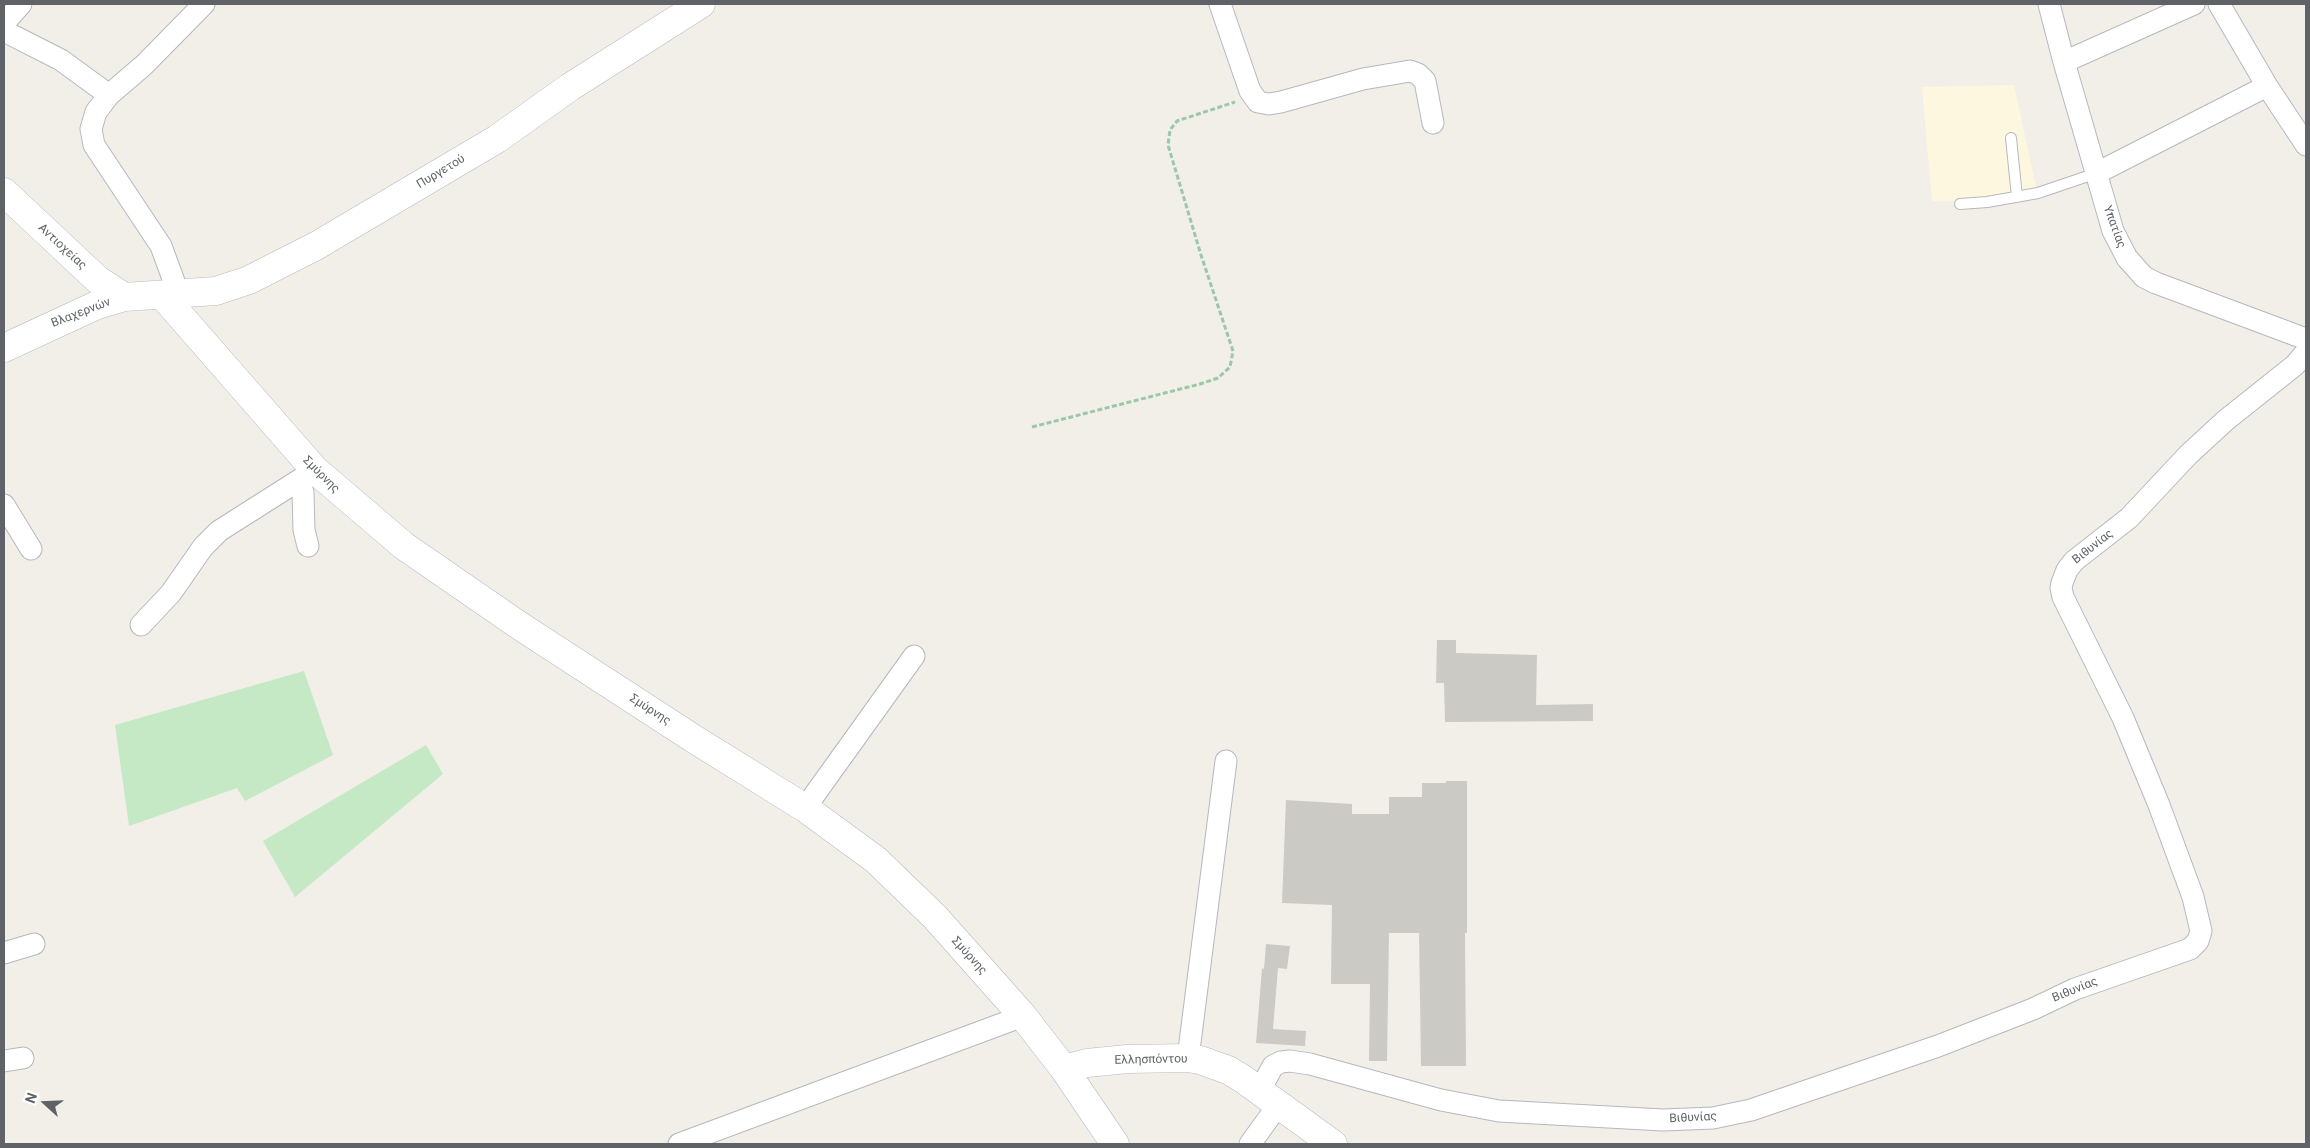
<!DOCTYPE html>
<meta charset="utf-8">
<style>
body{margin:0}
#map{position:relative;width:2310px;height:1148px;overflow:hidden;background:#f1efe8;font-family:Roboto,sans-serif}
canvas{display:block}
.frame{position:absolute;inset:0;border:5px solid #5f6368;pointer-events:none}
.north{position:absolute;left:20px;top:1078px;width:50px;height:50px;-webkit-text-stroke:4px #fff;paint-order:stroke;rotate:290deg;font-size:14px;font-weight:700;line-height:20px;text-align:center;color:#5f6368}
.north::after{content:'';display:block;margin:auto;width:18px;height:22px;background:#5f6368;clip-path:polygon(50% 0,100% 100%,50% 72%,0 100%)}
</style>
<div id="map">
<canvas width="2310" height="1148"></canvas>
<div class="frame"></div>
<div class="north">N</div>
</div>
<script>
const c = document.querySelector('canvas').getContext('2d');
c.lineJoin = 'round';
function paint(path, color) { c.fillStyle = color; c.fill(path, 'evenodd'); }
const shape = rows => new Path2D(rows.map(r => 'M' + r).join(''));
function stroke(path, color, width, dash) { c.strokeStyle = color; c.lineWidth = width; c.lineCap = dash ? 'butt' : 'round'; c.setLineDash(dash || []); c.stroke(path); }
function label(font, color, halo, rows, align = 'center') {
  c.font = font + ' Roboto,sans-serif'; c.lineWidth = 4; c.setLineDash([]); c.textBaseline = 'middle'; c.strokeStyle = halo; c.fillStyle = color; for (const [text, x, y, turn = 0] of rows) {
    c.save(); c.translate(x, y); c.rotate((+turn || 0) * Math.PI / 180); c.textAlign = isNaN(turn) ? turn : align; if (halo) c.strokeText(text, 0, 0); c.fillText(text, 0, 0); c.restore();
  }
}
paint(shape([
 [2014,85,2037,192,2001,200,1932,201,1922,87]
]), '#fef7e0');
paint(shape([
 [304,671,333,755,245,801,237,788,129,826,115,725],
 [426,745,443,774,295,897,263,841]
]), '#c5e8c5');
paint(shape([
 [1437,640,1456,640,1456,653,1537,655,1536,705,1593,704,1593,721,1445,722,1444,683,1436,683],
 [1446,781,1467,781,1467,933,1465,933,1466,1066,1421,1066,1419,933,1389,933,1387,1061,1369,1061,1370,984,1331,984,1332,905,1282,903,1286,800,1352,804,1352,814,1389,814,1389,797,1422,797,1422,783,1446,783],
 [1266,944,1290,946,1287,969,1278,968,1273,1029,1306,1031,1305,1046,1256,1043,1262,968,1264,969]
]), '#cccac5');
const lane = shape([
 [2011,138,2017,197],
 [1960,204,1987,202,2038,193,2097,173]
]);
const street = shape([
 [1220,4,1250,91,1258,102,1269,104,1281,102,1363,79,1410,71,1418,74,1425,81,1433,123],
 [2049,4,2064,62,2113,231,2127,258,2144,277,2156,283,2306,339],
 [2219,4,2267,86,2306,145],
 [4,23,21,4],
 [4,31,61,60,109,95],
 [2064,62,2194,4],
 [2097,173,2267,86],
 [179,295,161,246,94,145,91,129,96,112,109,95,144,65,204,4],
 [300,480,303,493,304,530,308,546],
 [4,505,31,549],
 [141,625,171,593,203,547,219,531,315,470],
 [805,808,914,656],
 [4,953,34,944],
 [1188,1058,1226,761],
 [4,1061,23,1058],
 [1260,1090,1273,1066,1281,1062,1290,1061,1310,1064,1441,1100,1499,1111,1663,1120,1713,1118,1751,1110,1938,1046,2033,1009,2075,989,2190,949,2198,941,2201,931,2193,897,2159,805,2123,718,2063,597,2061,588,2062,583,2067,570,2074,561,2129,518,2188,455,2226,420,2295,365,2306,352],
 [679,1144,1023,1016],
 [1250,1144,1279,1104]
]);
const secondary = shape([
 [4,192,98,280,124,297],
 [163,296,315,470,404,546,520,626,694,739,805,808,876,860,935,917,1023,1016,1064,1069,1115,1144],
 [4,348,97,305,124,297,216,291,249,280,316,246,497,139,570,87,701,4],
 [1064,1069,1087,1063,1127,1059,1188,1058,1200,1060,1228,1070,1243,1079,1333,1144]
]);
stroke(lane, '#b5b8bc', 12);
stroke(street, '#b5b8bc', 23);
stroke(secondary, '#b6babf', 29);
stroke(shape([
 [1032,427,1200,384,1218,378,1230,367,1233,351,1201,255,1168,145,1170,130,1177,121,1235,102]
]), '#9cc7a9', 3, [5, 2.5]);
stroke(lane, '#fff', 10);
stroke(street, '#fff', 21);
stroke(secondary, '#fff', 28);
label('12px', '#5f6368', '#fff', [
 ["Πυργετού",441,172,-31],
 ["Υπατίας",2114,227,70],
 ["Αντιοχείας",62,247,43],
 ["Βλαχερνών",81,313,-21],
 ["Σμύρνης",321,475,45],
 ["Βιθυνίας",2093,547,-38],
 ["Σμύρνης",650,710,33],
 ["Σμύρνης",969,956,48],
 ["Βιθυνίας",2075,990,-22],
 ["Ελλησπόντου",1151,1060,-1],
 ["Βιθυνίας",1693,1118,-3]
]);
</script>
